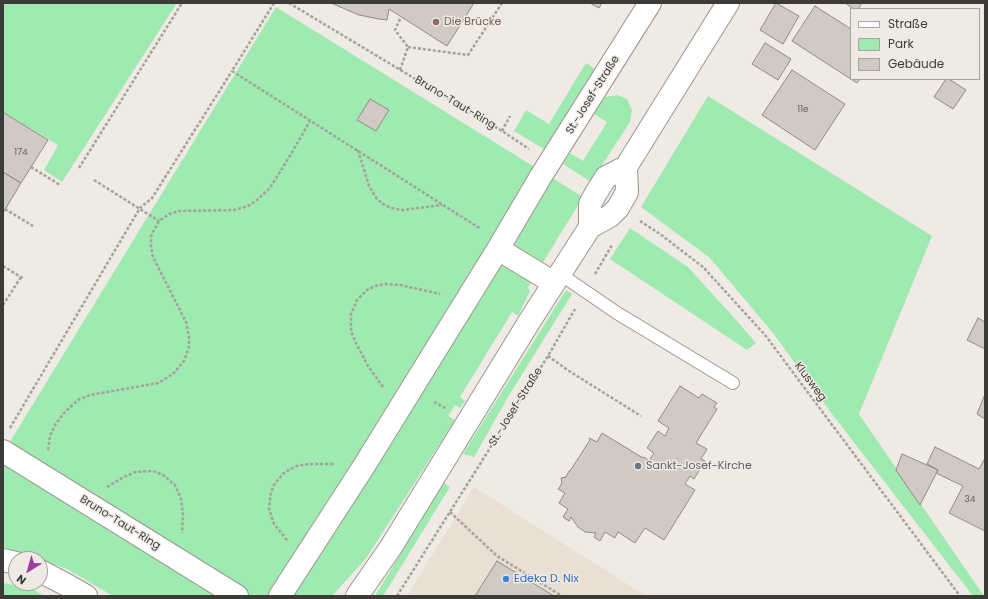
<!DOCTYPE html>
<meta charset="utf-8">
<style>
body{margin:0}
#map{position:relative;width:988px;height:599px;overflow:hidden;background:#f0eae4;font-family:Poppins,sans-serif}
canvas{display:block}
.frame{position:absolute;inset:0;border:4px solid #3d3b38;pointer-events:none}
.legend{position:absolute;left:850px;top:8px;width:130px;height:72px;box-sizing:border-box;background:#f0eae4;border:1px solid #a8a49f;margin:0;padding:5px 7px;list-style:none;font-size:12px;color:#3d3b38}
.legend li{display:flex;align-items:center;gap:8px;height:20px}
.legend b{width:20px;border:1px solid #a8a49f}
.north{position:absolute;left:8px;top:551px;width:40px;height:40px;box-sizing:border-box;background:#f0eae4;border:1px solid #a8a49f;border-radius:50%;rotate:217deg;font-size:11px;font-weight:700;line-height:16px;text-align:center;color:#3d3b38}
.north::after{content:'';display:block;margin:auto;width:14px;height:18px;background:#a03ba0;clip-path:polygon(50% 0,100% 100%,50% 72%,0 100%)}
</style>
<div id="map">
<canvas width="988" height="599"></canvas>
<div class="frame"></div>
<ul class="legend">
<li><b style="height:5px;background:#fff"></b>Straße</li>
<li><b style="height:11px;background:#9eeab0"></b>Park</li>
<li><b style="height:11px;background:#d1cac4"></b>Gebäude</li>
</ul>
<div class="north">N</div>
</div>
<script>
const c = document.querySelector('canvas').getContext('2d');
c.lineJoin = 'round';
function paint(path, color) { c.fillStyle = color; c.fill(path, 'evenodd'); }
const shape = rows => new Path2D(rows.map(r => 'M' + r).join(''));
function stroke(path, color, width, dash) { c.strokeStyle = color; c.lineWidth = width; c.lineCap = dash ? 'butt' : 'round'; c.setLineDash(dash || []); c.stroke(path); }
function label(font, color, halo, rows, align = 'center') {
  c.font = font + ' Poppins,sans-serif'; c.lineWidth = 3; c.setLineDash([]); c.textBaseline = 'middle'; c.strokeStyle = halo; c.fillStyle = color; for (const [text, x, y, turn = 0] of rows) {
    c.save(); c.translate(x, y); c.rotate((+turn || 0) * Math.PI / 180); c.textAlign = isNaN(turn) ? turn : align; if (halo) c.strokeText(text, 0, 0); c.fillText(text, 0, 0); c.restore();
  }
}
paint(shape([
 [474,487,646,596,407,596]
]), '#e9dfd2');
paint(shape([
 [3,3,177,3,62,182,44,170,58,145,4,113,3,115],
 [276,7,583,197,528,287,530,291,518,316,512,312,460,397,465,401,460,408,455,405,448,416,455,420,367,557,332,596,113,596,67,569,3,547,3,449,8,445],
 [586,63,600,72,549,152,514,131,526,110,549,124],
 [617,95,627,99,632,110,630,122,591,182,563,164,570,153,583,161,607,122,594,114,605,97],
 [708,96,932,236,859,414,984,596,973,596,832,414,773,333,710,258,641,207],
 [630,228,688,267,737,321,756,343,747,350,610,259],
 [566,290,572,294,508,397,474,457,463,454],
 [444,483,450,487,383,596,375,596],
 [3,583,31,588,44,596,3,596]
]), '#9eeab0');
const building = shape([
 [331,3,474,3,447,46,389,9,387,20,379,19,359,15,331,3],
 [590,3,602,3,599,8,590,3],
 [776,3,799,16,783,44,760,30,776,3],
 [845,3,862,3,858,9,854,9,845,3],
 [815,6,851,29,851,79,860,79,857,83,792,41,815,6],
 [765,43,791,59,778,80,752,64,765,43],
 [792,70,845,104,815,150,762,115,792,70],
 [946,79,949,79,966,90,953,109,934,97,946,79],
 [370,99,389,110,376,131,357,120,370,99],
 [4,113,48,140,21,183,3,172,3,115,4,113],
 [3,172,21,183,3,213,3,172],
 [978,318,985,322,985,349,967,340,978,318],
 [680,386,699,398,702,394,717,403,714,407,717,409,696,443,707,449,701,459,705,461,694,479,690,476,685,484,695,490,664,540,645,528,635,543,618,532,615,538,605,532,600,541,594,537,596,533,585,532,578,527,571,517,569,521,563,517,568,509,559,503,565,493,558,489,559,488,562,483,561,478,566,477,569,471,570,471,590,440,589,438,597,442,602,433,643,458,644,457,649,461,654,453,647,448,658,431,665,436,669,428,658,421,680,386],
 [985,394,985,419,977,414,985,394],
 [935,447,979,469,985,458,985,531,949,513,963,486,936,473,938,470,927,464,935,447],
 [902,454,938,470,920,505,896,470,902,454],
 [497,561,554,596,475,596,497,561]
]);
paint(building, '#d1cac4');
stroke(building, '#908a84', 1);
const service = shape([
 [560,274,617,313,733,383]
]);
const minor = shape([
 [590,227,590,204,596,193,606,177,626,167,728,3],
 [498,249,554,283],
 [3,451,237,596],
 [3,560,16,563],
 [40,571,65,584,86,596],
 [280,596,364,466,498,249,541,176,650,3],
 [357,596,391,547,529,322,590,227,610,216,618,208,627,192,626,167]
]);
stroke(service, '#9b958f', 14);
stroke(minor, '#9b958f', 24);
stroke(shape([
 [274,3,232,71,481,229],
 [289,3,502,131,529,149],
 [408,47,468,55,502,3],
 [400,70,408,47,395,30,401,17],
 [502,131,510,116],
 [358,150,369,186,377,199,383,204,391,208,402,210,442,205],
 [31,167,60,185],
 [79,168,182,3],
 [94,180,159,221],
 [5,209,33,226],
 [640,221,660,234,703,267,765,335,960,596],
 [3,266,24,279],
 [595,274,612,245],
 [3,305,21,277],
 [548,356,569,371,641,416],
 [383,387,368,366,355,341,351,331,351,314,357,300,367,290,375,286,385,284,400,285,440,294],
 [434,402,447,409],
 [10,428,140,208,152,198,232,71],
 [48,450,50,436,55,425,63,414,78,400,90,395,158,383,173,374,184,361,189,347,189,337,186,322,153,257,151,247,151,236,159,221,169,214,179,211,234,210,248,206,257,200,270,188,291,154,310,121],
 [107,487,122,478,135,472,153,471,163,475,175,485,181,499,183,514,182,533],
 [450,512,497,556,562,596],
 [287,540,274,524,269,509,271,492,275,483,285,472,297,466,310,464,334,464],
 [397,596,548,356,575,309]
]), '#a4a09b', 2.5, [3, 2]);
stroke(service, '#fff', 12);
stroke(minor, '#fff', 22);
for (const [x, y, r, color] of [
 [436,22,4,"#8d6e63"],
 [638,466,4,"#6b7280"],
 [506,579,4,"#3f7fe0"]
]) { const dot = new Path2D(); dot.arc(x, y, r, 0, 2 * Math.PI); c.fillStyle = color; c.fill(dot); stroke(dot, '#f0eae4', 1.5); }
label('9px', '#625f5b', null, [
 ["11e",803,110],
 ["174",21,153],
 ["34",970,500]
]);
label('11px', '#785e54', '#f0eae4', [
 ["Die Brücke",444,22]
], 'left');
label('11px', '#3d3b38', '#f0eae4', [
 ["St.-Josef-Straße",593,95,-58],
 ["Bruno-Taut-Ring",455,103,31],
 ["Klusweg",810,382,53],
 ["St.-Josef-Straße",516,407,-58],
 ["Bruno-Taut-Ring",120,523,32]
]);
label('11px', '#5b616d', '#f0eae4', [
 ["Sankt-Josef-Kirche",646,466]
], 'left');
label('11px', '#366cbe', '#f0eae4', [
 ["Edeka D. Nix",514,579]
], 'left');
</script>
